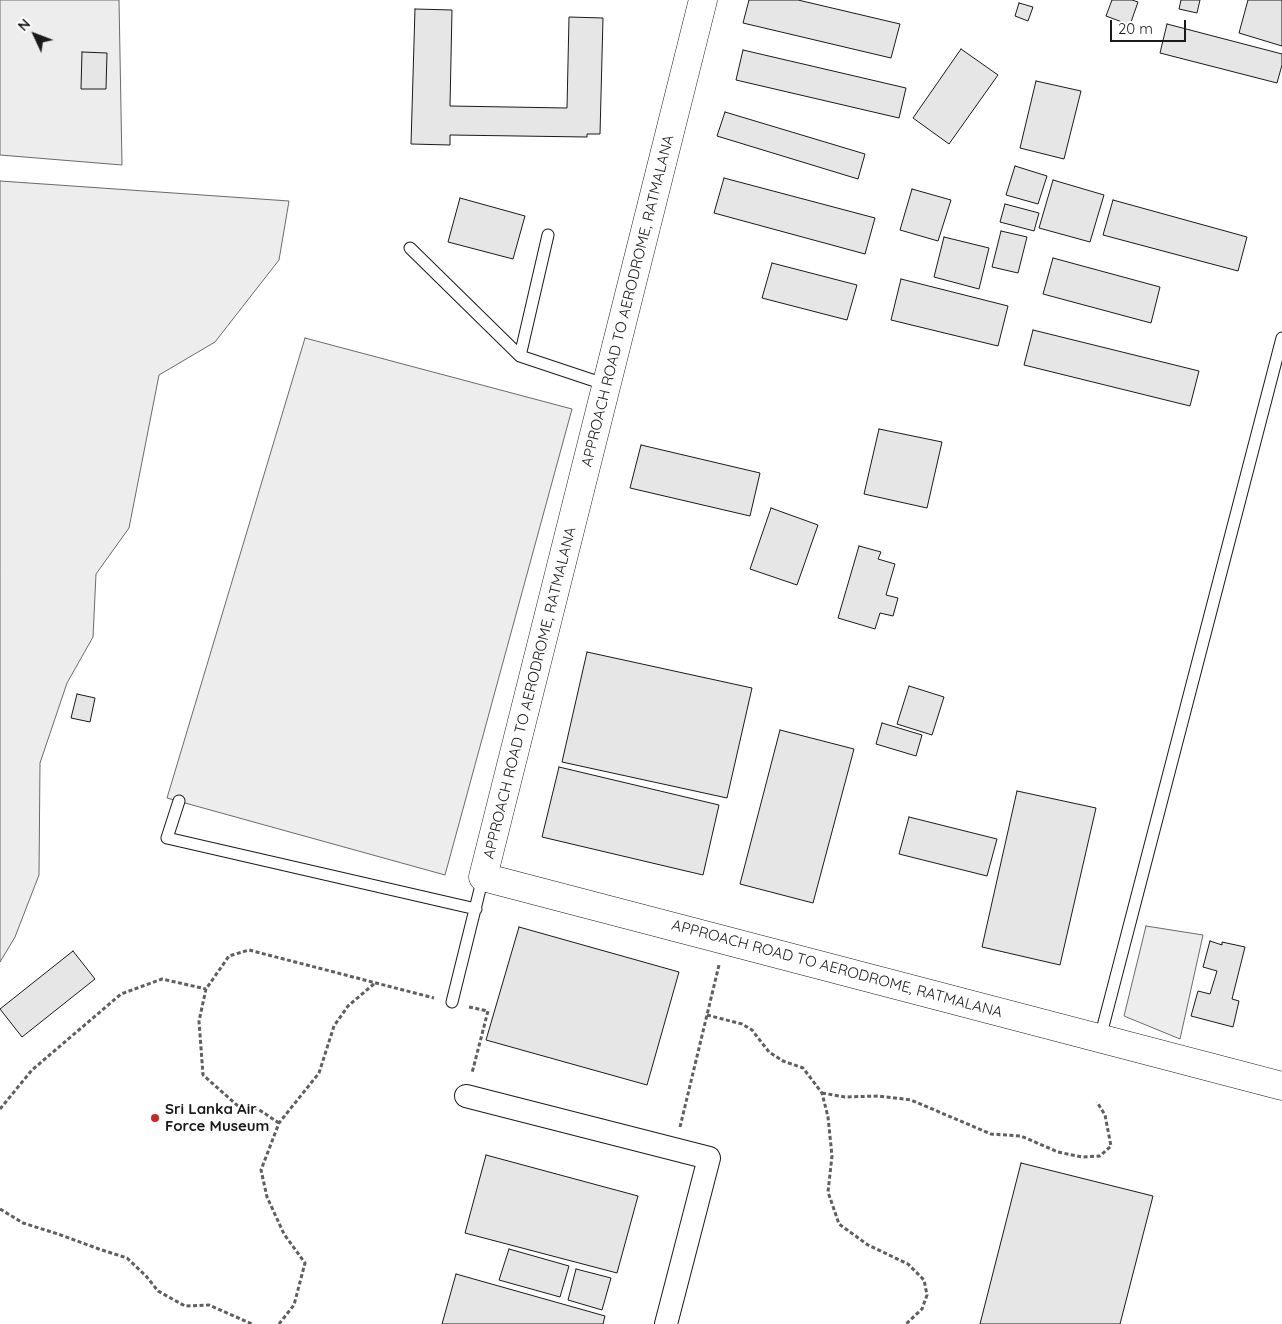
<!DOCTYPE html>
<style>
body{margin:0}
#map{position:relative;width:1282px;height:1324px;overflow:hidden;background:#fff;font-family:Quicksand,sans-serif}
canvas{display:block}
.north{position:absolute;left:10px;top:10px;width:50px;height:50px;-webkit-text-stroke:4px #fff;paint-order:stroke;rotate:313deg;font-size:14px;font-weight:700;line-height:20px;text-align:center;color:#1a1a1a}
.north::after{content:'';display:block;margin:auto;width:18px;height:22px;background:#1a1a1a;clip-path:polygon(50% 0,100% 100%,50% 72%,0 100%)}
.scale{position:absolute;left:1110px;top:20px;width:76px;height:22px;box-sizing:border-box;border:2px solid #1a1a1a;border-top:0;padding-left:6px;font-size:15px;line-height:18px;white-space:nowrap;color:#1a1a1a;-webkit-text-stroke:4px #fff;paint-order:stroke}
</style>
<div id="map">
<canvas width="1282" height="1324"></canvas>
<div class="north">N</div>
<div class="scale">20 m</div>
</div>
<script>
const c = document.querySelector('canvas').getContext('2d');
c.lineJoin = 'round';
function paint(path, color) { c.fillStyle = color; c.fill(path, 'evenodd'); }
const shape = rows => new Path2D(rows.map(r => 'M' + r).join(''));
function stroke(path, color, width, dash) { c.strokeStyle = color; c.lineWidth = width; c.lineCap = dash ? 'butt' : 'round'; c.setLineDash(dash || []); c.stroke(path); }
function label(font, color, halo, rows, align = 'center') {
  c.font = font + ' Quicksand,sans-serif'; c.lineWidth = 4; c.setLineDash([]); c.textBaseline = 'middle'; c.strokeStyle = halo; c.fillStyle = color; for (const [text, x, y, turn = 0] of rows) {
    c.save(); c.translate(x, y); c.rotate((+turn || 0) * Math.PI / 180); c.textAlign = isNaN(turn) ? turn : align; if (halo) c.strokeText(text, 0, 0); c.fillText(text, 0, 0); c.restore();
  }
}
const built = shape([
 [0,0,119,0,122,165,0,155,0,0],
 [0,181,289,201,279,260,215,342,159,375,129,528,96,574,93,637,67,683,40,763,39,875,15,937,0,962,0,181],
 [305,338,572,409,445,875,167,798,305,338],
 [1146,926,1203,935,1180,1039,1124,1016,1146,926]
]);
paint(built, '#ededed');
stroke(built, '#6a6a6a', 1);
const building = shape([
 [749,0,798,0,900,24,891,58,743,23,749,0],
 [1112,0,1132,0,1138,2,1130,25,1106,16,1112,0],
 [1181,0,1200,0,1197,13,1179,9,1181,0],
 [1248,0,1282,0,1282,46,1239,33,1248,0],
 [1019,3,1033,7,1028,21,1015,16,1019,3],
 [415,9,452,10,450,106,567,108,569,17,603,18,600,134,587,134,587,137,450,135,450,145,411,144,415,9],
 [1167,24,1282,54,1282,65,1277,83,1160,53,1167,24],
 [961,49,998,75,949,144,913,118,961,49],
 [743,50,906,88,899,118,736,80,743,50],
 [82,52,107,53,106,89,81,89,82,52],
 [1036,81,1081,91,1064,159,1020,148,1036,81],
 [725,112,865,154,858,179,717,136,725,112],
 [1015,166,1047,176,1038,204,1006,195,1015,166],
 [724,178,875,218,865,254,714,213,724,178],
 [1053,180,1104,195,1090,242,1039,228,1053,180],
 [912,189,951,200,938,241,900,230,912,189],
 [460,198,525,216,513,259,448,242,460,198],
 [1113,200,1247,237,1238,271,1103,235,1113,200],
 [1005,204,1039,213,1034,231,1000,222,1005,204],
 [1001,231,1027,237,1018,273,992,267,1001,231],
 [944,237,989,248,979,289,934,277,944,237],
 [1053,258,1160,287,1151,323,1043,294,1053,258],
 [772,263,857,285,847,320,762,298,772,263],
 [901,279,1008,306,998,346,891,320,901,279],
 [1033,330,1199,371,1190,406,1024,365,1033,330],
 [879,429,942,442,927,508,864,494,879,429],
 [641,445,760,473,750,516,630,488,641,445],
 [771,508,818,525,797,585,750,569,771,508],
 [859,546,881,552,878,559,895,564,886,595,898,598,893,616,880,613,875,629,838,618,859,546],
 [587,652,752,688,727,798,562,762,587,652],
 [909,686,944,697,932,735,897,724,909,686],
 [77,694,95,698,90,722,71,718,77,694],
 [882,723,922,735,916,756,876,744,882,723],
 [780,730,854,749,813,903,740,884,780,730],
 [559,767,719,805,703,875,542,837,559,767],
 [1017,791,1096,808,1060,965,982,947,1017,791],
 [909,817,997,839,987,876,899,854,909,817],
 [519,927,679,972,647,1085,486,1040,519,927],
 [1210,941,1222,945,1222,942,1245,947,1232,999,1239,1001,1233,1027,1191,1016,1198,991,1210,994,1217,971,1203,967,1210,941],
 [73,951,95,979,22,1037,0,1009,73,951],
 [486,1155,638,1196,617,1273,465,1233,486,1155],
 [1021,1163,1153,1196,1120,1324,980,1324,1021,1163],
 [509,1249,569,1266,560,1297,499,1280,509,1249],
 [576,1269,611,1278,602,1310,568,1300,576,1269],
 [456,1274,605,1316,603,1324,442,1324,456,1274]
]);
paint(building, '#e6e6e6');
stroke(building, '#1a1a1a', 1);
const lane = shape([
 [410,248,520,356,607,385],
 [520,356,548,235],
 [179,801,167,838,476,909],
 [452,1002,483,877],
 [1100,1038,1282,338]
]);
const street = shape([
 [466,1096,709,1158,666,1324]
]);
const primary = shape([
 [703,0,483,877,1282,1086]
]);
stroke(lane, '#1a1a1a', 13);
stroke(street, '#1a1a1a', 24);
stroke(primary, '#1a1a1a', 29);
stroke(shape([
 [469,1007,488,1011,472,1073],
 [707,1015,742,1024,752,1030,769,1052,783,1061,803,1068,822,1093,828,1117,832,1156,828,1192,839,1224,868,1245,908,1264,924,1280,927,1295,922,1309,906,1324],
 [822,1093,845,1097,879,1096,911,1100,991,1134,1021,1136,1058,1152,1082,1157,1100,1156,1111,1146,1105,1115,1097,1102],
 [0,1109,32,1070,121,994,162,979,206,989],
 [279,1123,258,1109,238,1106,203,1075,199,1021,206,989,229,956,249,950,434,998],
 [680,1127,719,965],
 [0,1209,23,1223,58,1234,99,1249,127,1258,146,1276,158,1291,185,1306,209,1305,252,1324],
 [279,1324,294,1305,305,1263,284,1234,267,1197,261,1170,279,1123,319,1073,334,1026,348,1006,375,983]
]), '#5f5f5f', 3, [4, 2.5]);
stroke(lane, '#fff', 11);
stroke(street, '#fff', 22);
stroke(primary, '#fff', 28);
for (const [x, y, r, color] of [
 [155,1118,5,"#c62828"]
]) { const dot = new Path2D(); dot.arc(x, y, r, 0, 2 * Math.PI); c.fillStyle = color; c.fill(dot); stroke(dot, '#fff', 2); }
label('15px', '#1a1a1a', '#fff', [
 ["APPROACH ROAD TO AERODROME, RATMALANA",628,301,-76],
 ["APPROACH ROAD TO AERODROME, RATMALANA",530,693,-76],
 ["APPROACH ROAD TO AERODROME, RATMALANA",837,969,15]
]);
label('bold 15px', '#1a1a1a', '#fff', [
 ["Sri Lanka Air",165,1109],
 ["Force Museum",165,1126]
], 'left');
</script>
